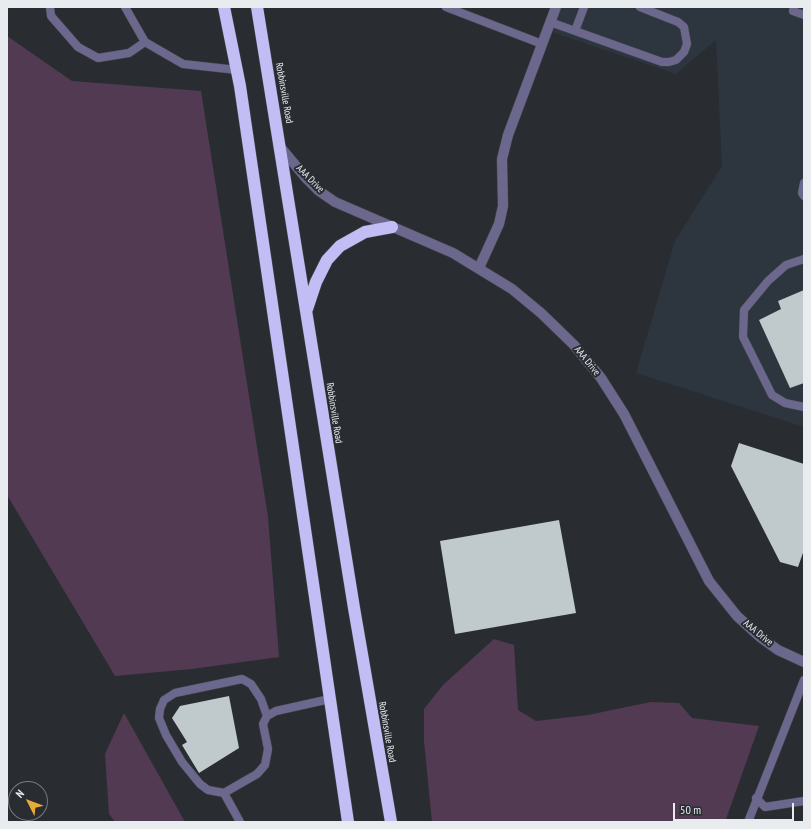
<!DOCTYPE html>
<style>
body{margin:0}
#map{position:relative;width:811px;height:829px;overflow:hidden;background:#292d32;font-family:"PT Sans Narrow",sans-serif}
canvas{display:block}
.frame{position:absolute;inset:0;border:8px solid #e9ecef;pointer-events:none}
.north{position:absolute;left:8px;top:781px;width:40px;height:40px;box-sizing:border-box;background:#292d32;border:1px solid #76797e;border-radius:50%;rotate:312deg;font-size:11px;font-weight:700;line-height:16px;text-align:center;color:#e9ecef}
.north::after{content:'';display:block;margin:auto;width:14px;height:18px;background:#e7ac37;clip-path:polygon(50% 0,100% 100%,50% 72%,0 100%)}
.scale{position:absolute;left:673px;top:803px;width:121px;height:18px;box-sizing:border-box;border:2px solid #e9ecef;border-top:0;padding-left:5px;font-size:12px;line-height:14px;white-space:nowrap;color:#e9ecef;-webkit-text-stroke:3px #292d32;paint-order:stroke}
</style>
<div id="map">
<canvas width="811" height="829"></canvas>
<div class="frame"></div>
<div class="north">N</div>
<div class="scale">50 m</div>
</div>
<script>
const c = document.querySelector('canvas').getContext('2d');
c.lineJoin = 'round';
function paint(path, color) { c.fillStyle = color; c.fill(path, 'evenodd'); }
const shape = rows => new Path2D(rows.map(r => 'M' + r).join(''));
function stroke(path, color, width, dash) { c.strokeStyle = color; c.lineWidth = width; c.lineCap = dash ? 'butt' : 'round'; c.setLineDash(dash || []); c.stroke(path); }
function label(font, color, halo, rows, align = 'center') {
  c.font = font + ' "PT Sans Narrow",sans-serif'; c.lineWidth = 4; c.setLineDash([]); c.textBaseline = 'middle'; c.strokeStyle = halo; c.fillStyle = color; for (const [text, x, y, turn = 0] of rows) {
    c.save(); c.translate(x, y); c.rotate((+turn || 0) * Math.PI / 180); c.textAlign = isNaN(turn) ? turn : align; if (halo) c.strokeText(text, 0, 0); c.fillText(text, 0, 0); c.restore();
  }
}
paint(shape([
 [558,7,804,7,804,427,636,373,675,241,722,166,716,40,676,74,549,31]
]), '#2d353f');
paint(shape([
 [7,36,72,81,201,91,268,517,279,657,192,669,115,676,7,495],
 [494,639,514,645,518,710,536,721,588,715,651,702,679,703,692,718,759,726,725,822,432,822,424,741,424,709,443,685],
 [124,713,185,822,115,822,109,814,105,754]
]), '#523a53');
paint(shape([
 [804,290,804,383,790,388,759,320,781,309,778,301],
 [739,443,804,464,804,550,798,567,780,562,731,466],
 [559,520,576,613,455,634,440,541],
 [229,696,239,748,199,773,182,745,187,742,172,718,180,706]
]), '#c0c9cc');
const lane = shape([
 [50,7,51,16,78,47,98,58,129,53,145,42],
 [125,7,145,42,183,64,237,70],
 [446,7,542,44],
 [794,7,793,11,804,15],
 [550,22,662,62,669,62,676,60,684,52,687,44,684,27,678,22,640,7],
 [575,31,584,7],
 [804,183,802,193,804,196],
 [804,259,786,265,768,281,744,310,743,337,772,395,785,403,804,407],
 [224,793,208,790,200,784,182,762,166,735,159,718,160,709,164,700,175,693,242,679,251,684,261,699,267,716],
 [756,798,765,807,804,801],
 [240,822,224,793,257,774,265,765,268,749,263,724,267,716,276,711,330,699],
 [748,822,804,680]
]);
const street = shape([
 [281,148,306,178,319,191,335,202,453,253,512,289,541,313,574,345,601,378,624,414,709,581,737,616,760,637,778,650,804,662],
 [479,268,499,224,503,206,502,159,508,135,556,7]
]);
const highway = shape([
 [224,7,240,86,348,822],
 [257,7,354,608,391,822],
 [307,309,316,282,327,260,340,246,365,232,392,227]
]);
stroke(lane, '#44484c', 9);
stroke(street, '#44484c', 11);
stroke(highway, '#44484c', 13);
stroke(lane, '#6c678d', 8);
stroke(street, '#6c678d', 10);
stroke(highway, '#c3bdf5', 12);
label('10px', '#e9ecef', '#292d32', [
 ["Robbinsville Road",284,93,80],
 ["AAA Drive",310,179,45],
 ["AAA Drive",587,361,51],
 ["Robbinsville Road",334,413,81],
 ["AAA Drive",758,633,39],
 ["Robbinsville Road",387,732,80]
]);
</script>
